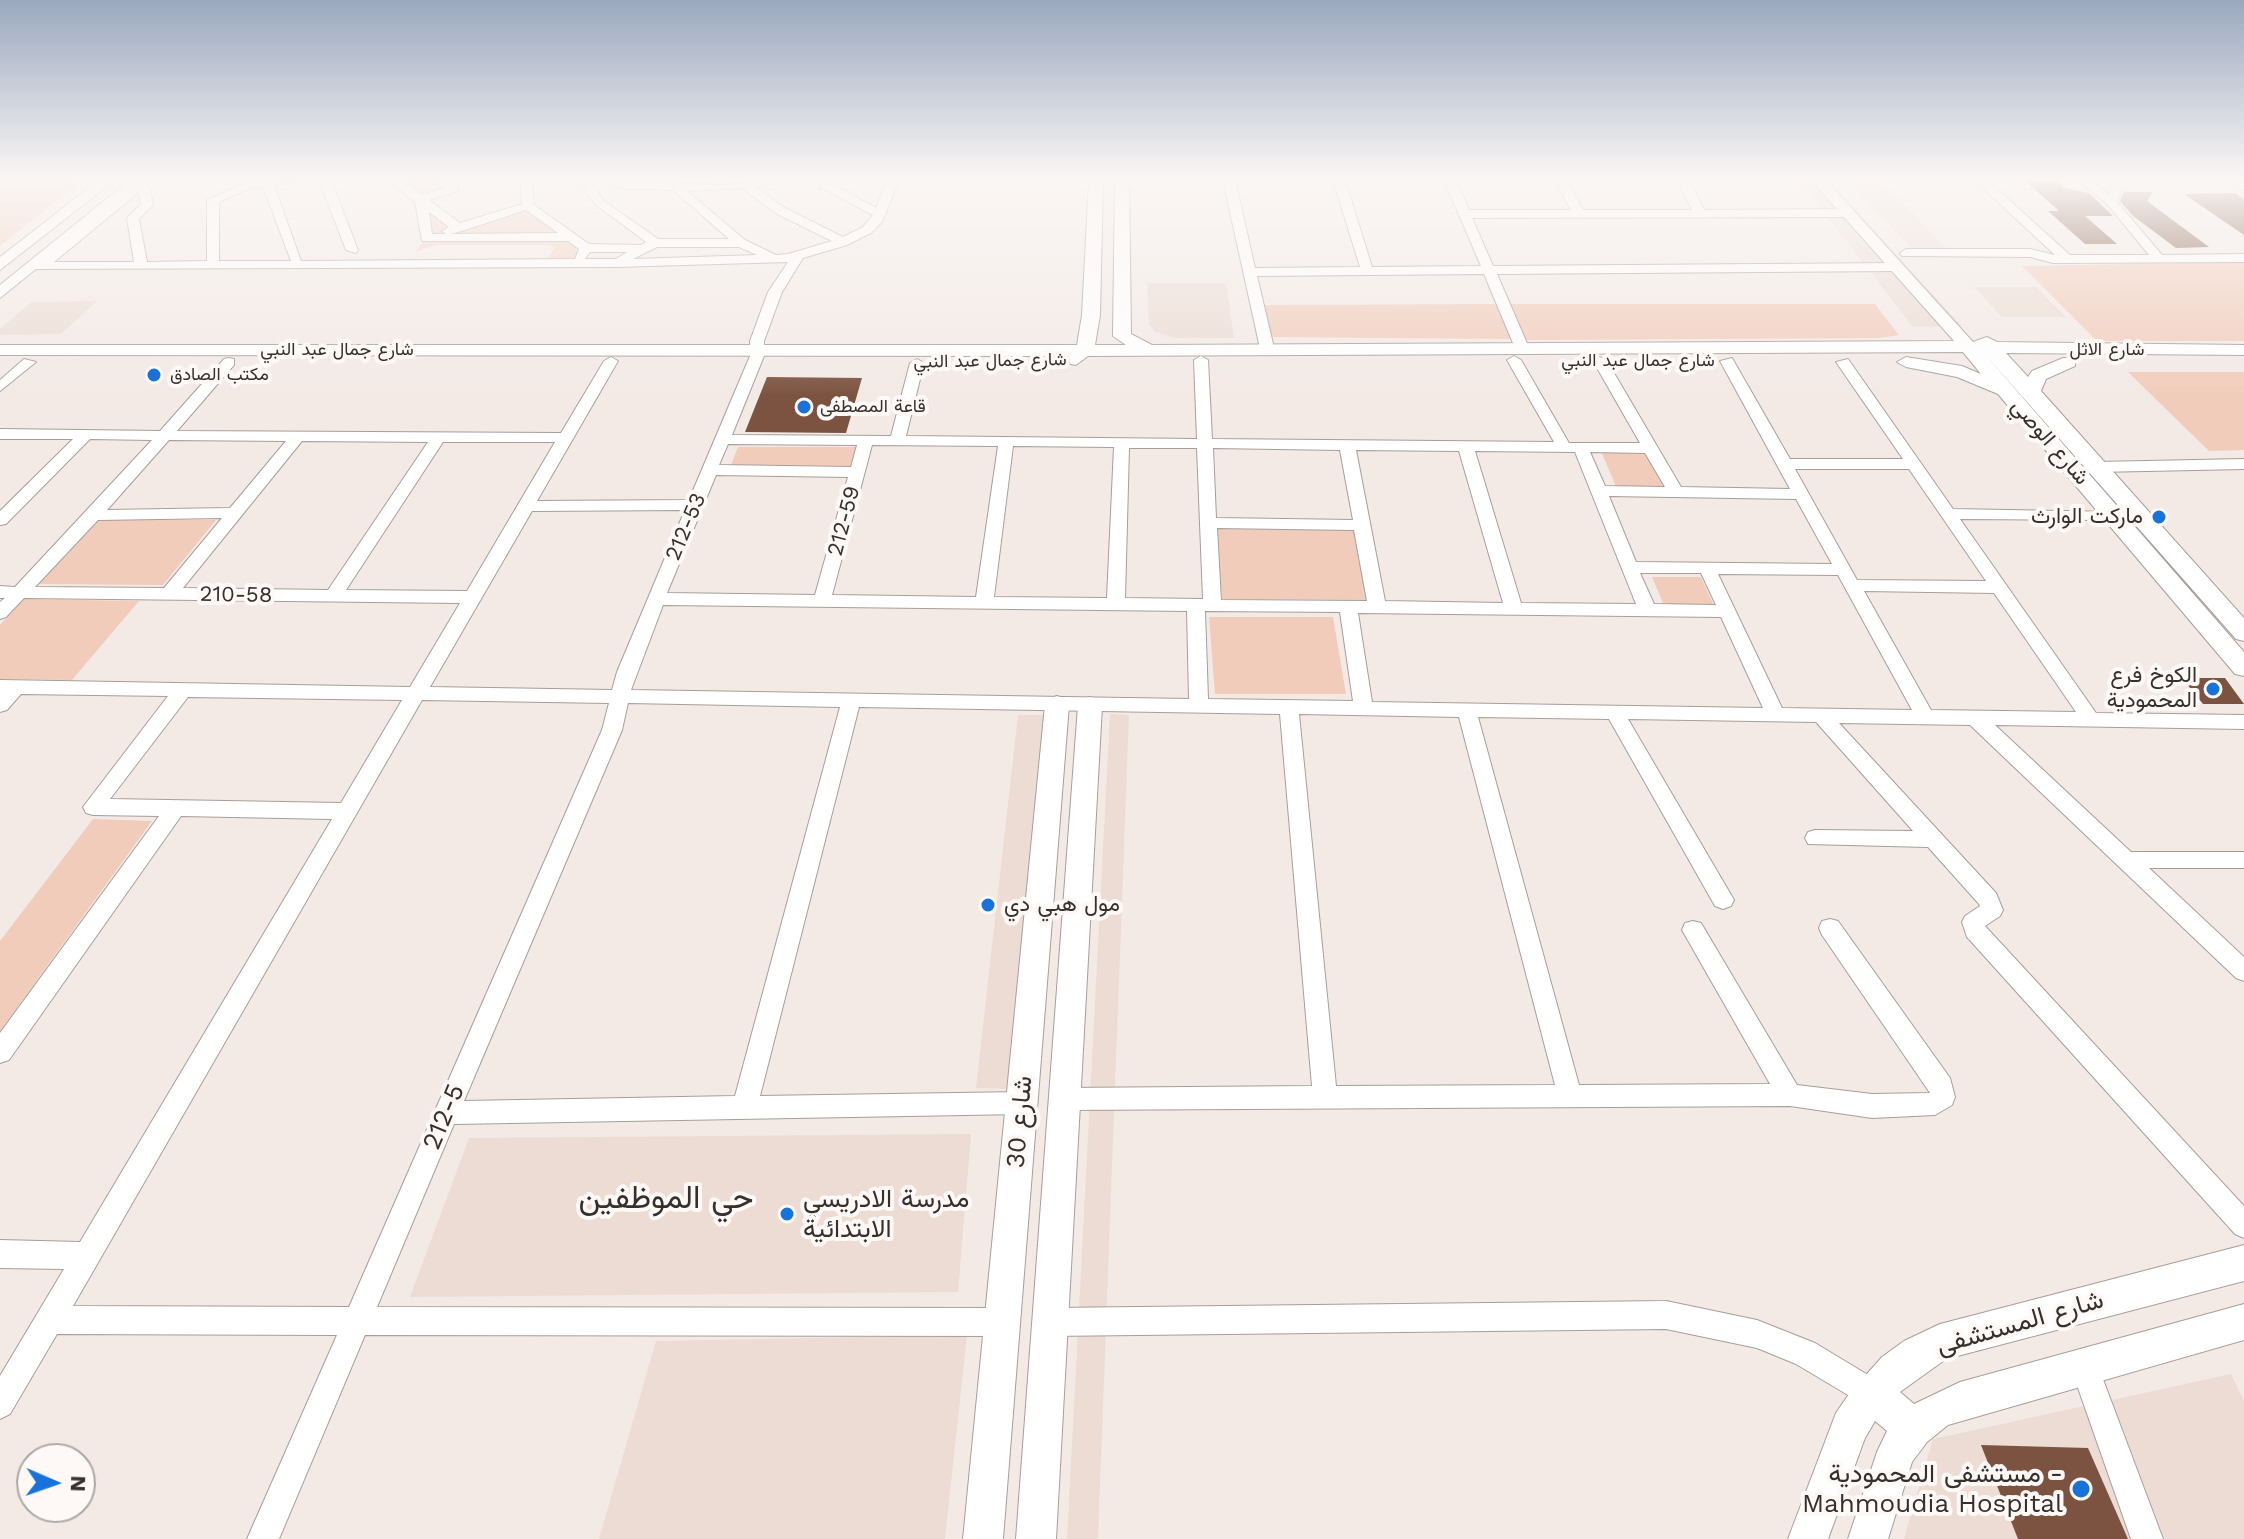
<!DOCTYPE html>
<meta charset="utf-8">
<style>
body{margin:0}
#map{position:relative;width:2244px;height:1539px;overflow:hidden;background:#f3eae6;font-family:"Work Sans",sans-serif}
canvas{display:block}
.north{position:absolute;left:16px;top:1443px;width:80px;height:80px;box-sizing:border-box;background:#fef8f6;border:2px solid #ada8a6;border-radius:50%;rotate:92deg;font-size:22px;font-weight:700;line-height:32px;text-align:center;color:#33302e}
.north::after{content:'';display:block;margin:auto;width:28px;height:36px;background:#1772db;clip-path:polygon(50% 0,100% 100%,50% 72%,0 100%)}
</style>
<div id="map">
<canvas width="2244" height="1539"></canvas>
<div class="north">N</div>
</div>
<script>
const c = document.querySelector('canvas').getContext('2d');
c.lineJoin = 'round';
function paint(path, color) { c.fillStyle = color; c.fill(path, 'evenodd'); }
const shape = rows => new Path2D(rows.map(r => 'M' + r).join(''));
function stroke(path, color, width, dash) { c.strokeStyle = color; c.lineWidth = width; c.lineCap = dash ? 'butt' : 'round'; c.setLineDash(dash || []); c.stroke(path); }
function label(font, color, halo, rows, align = 'center') {
  c.font = font + ' "Work Sans",Vazirmatn,sans-serif'; c.lineWidth = 8; c.setLineDash([]); c.textBaseline = 'middle'; c.strokeStyle = halo; c.fillStyle = color; for (const [text, x, y, turn = 0] of rows) {
    c.save(); c.translate(x, y); c.rotate((+turn || 0) * Math.PI / 180); c.textAlign = isNaN(turn) ? turn : align; if (halo) c.strokeText(text, 0, 0); c.fillText(text, 0, 0); c.restore();
  }
}
paint(shape([
 [1799,180,1828,180,1962,326,1913,327],
 [1847,180,1881,180,1946,248,1912,249],
 [1147,283,1226,283,1234,338,1174,338,1154,331,1149,324],
 [1974,287,2036,287,2066,317,2002,317],
 [97,301,61,334,0,335,0,329,31,302],
 [1110,714,1129,715,1098,1539,1067,1539],
 [1018,715,1045,715,1010,1089,976,1088],
 [971,1134,958,1292,410,1297,469,1138],
 [967,1335,945,1539,599,1539,656,1341],
 [2231,1374,2244,1401,2244,1539,1904,1539,1933,1439]
]), '#ecdcd4');
paint(shape([
 [0,180,83,180,0,246],
 [394,180,441,180,454,189,422,199,458,228,528,206,586,248,575,263,545,263,555,247,547,245,436,245,415,252,426,238,421,200],
 [2244,262,2244,341,2097,341,2022,266],
 [1498,304,1512,339,1270,337,1265,305],
 [1509,304,1875,304,1899,335,1879,338,1525,340],
 [2128,372,2244,372,2244,450,2209,451],
 [738,447,856,447,852,466,731,465],
 [1601,451,1649,451,1667,490,1617,489],
 [96,519,216,520,163,585,37,584],
 [1217,528,1354,529,1367,600,1222,599],
 [1652,577,1701,577,1714,606,1664,605],
 [24,599,139,601,72,680,0,679,0,625],
 [1209,617,1333,617,1346,694,1215,694],
 [93,819,152,821,0,1031,0,941]
]), '#f1ccbb');
paint(shape([
 [2024,180,2056,180,2065,188,2089,193,2113,216,2085,216,2117,244,2085,244,2048,211,2059,211],
 [2124,192,2153,192,2147,201,2209,247,2176,248,2133,216,2120,201],
 [2235,193,2244,199,2244,235,2184,194],
 [767,377,862,378,846,433,745,432],
 [2182,678,2225,678,2244,704,2203,704],
 [1981,1445,2088,1448,2128,1539,2018,1539]
]), '#7c5340');
const minor = shape([
 [140,180,148,183,146,186,150,189,153,205,139,219,147,262,207,261,207,200,250,181,300,180,274,185,301,261,575,259,579,249,568,241,422,241,415,202,388,180,401,180,422,195,445,188,435,180,449,180,458,187,458,191,429,200,460,223,522,204,520,180,532,180,534,205,589,244,641,245,646,242,596,205,577,180,589,180,604,201,658,239,729,239,673,190,626,189,601,180,721,185,784,180,755,187,785,208,843,237,863,227,873,215,820,187,820,183,844,180,834,185,876,208,887,180,899,180,882,222,871,233,847,245,803,258,782,292,764,341,764,356,732,435,891,436,910,363,917,359,924,363,906,436,1197,439,1194,360,1201,356,1208,360,1212,439,1554,442,1507,360,1514,356,1521,360,1569,443,1640,443,1593,361,1600,357,1607,361,1681,487,1790,489,1720,361,1732,358,1790,459,1903,459,1836,362,1848,359,1953,509,2118,512,2118,518,2112,520,1960,519,2096,713,2244,715,2244,729,1995,725,2131,852,2244,852,2244,868,2149,868,2244,957,2244,981,2236,978,1970,725,1839,723,1996,893,2003,910,2000,916,1985,926,2244,1206,2244,1238,2235,1234,1967,937,1962,922,1965,916,1980,906,1979,904,1928,847,1808,844,1805,838,1808,832,1815,830,1913,831,1816,722,1628,719,1734,900,1731,906,1723,909,1715,906,1609,719,1478,717,1579,1085,1770,1084,1682,930,1685,923,1693,921,1701,923,1797,1085,1872,1094,1930,1093,1822,935,1819,928,1822,921,1830,919,1838,921,1950,1078,1955,1097,1952,1105,1935,1115,1872,1118,1790,1106,1064,1110,1055,1107,1052,1099,1055,1091,1064,1088,1312,1086,1280,714,859,707,760,1096,1022,1092,1031,1095,1034,1103,1031,1111,1022,1114,454,1124,377,1307,1003,1308,1013,1312,1017,1322,1013,1332,1003,1336,365,1335,279,1539,247,1539,337,1335,57,1334,10,1414,0,1419,0,1376,64,1269,0,1268,0,1240,80,1242,332,819,181,816,9,1060,0,1063,0,1033,159,816,93,815,86,813,83,807,168,696,21,694,7,710,0,712,0,680,410,687,460,603,24,598,6,617,0,619,0,602,5,598,0,598,0,586,15,587,152,440,90,439,6,524,0,525,0,511,73,439,0,439,0,429,160,431,224,359,229,358,234,359,234,365,177,431,561,433,604,361,611,357,618,361,537,501,689,500,750,356,750,341,768,292,788,262,615,267,30,269,30,263,39,262,140,180],
 [253,187,263,187,291,261,219,261,219,202,253,187],
 [742,188,777,214,832,241,788,254,776,255,745,240,687,191,742,188],
 [139,192,141,204,127,218,134,262,54,262,139,192],
 [526,210,558,233,450,234,462,231,526,210],
 [429,212,449,227,442,231,446,234,432,234,429,212],
 [657,247,739,247,757,255,633,259,657,247],
 [590,252,627,252,616,259,585,259,590,252],
 [169,440,286,441,230,508,107,510,169,440],
 [302,441,428,442,328,590,183,588,302,441],
 [443,442,555,442,467,591,346,590,443,442],
 [728,444,857,445,851,467,719,465,728,444],
 [872,445,998,446,976,597,832,595,872,445],
 [1013,446,1114,447,1107,598,994,597,1013,446],
 [1129,448,1197,448,1203,599,1125,598,1129,448],
 [1213,448,1340,450,1353,520,1216,518,1213,448],
 [1356,450,1459,451,1503,603,1385,601,1356,450],
 [1475,451,1575,452,1636,604,1521,603,1475,451],
 [1590,452,1645,453,1665,487,1605,486,1590,452],
 [1795,469,1909,469,1986,581,1857,580,1795,469],
 [716,475,848,477,815,595,667,593,716,475],
 [1609,496,1796,499,1832,564,1636,562,1609,496],
 [685,510,617,672,612,690,430,687,532,511,685,510],
 [222,518,164,588,35,587,98,520,222,518],
 [1217,528,1354,530,1367,601,1221,600,1217,528],
 [1640,573,1701,573,1716,605,1654,604,1640,573],
 [1718,574,1838,575,1912,710,1782,708,1718,574],
 [1864,591,1994,593,2076,712,1931,710,1864,591],
 [663,605,1187,611,1189,699,631,690,663,605],
 [1205,611,1340,612,1353,701,1208,699,1205,611],
 [1358,613,1721,617,1763,708,1372,702,1358,613],
 [188,697,402,700,341,803,110,799,188,697],
 [422,700,609,703,602,730,349,1307,73,1306,422,700],
 [628,703,840,707,735,1096,464,1101,622,730,628,703],
 [1299,714,1459,717,1555,1085,1336,1086,1299,714],
 [319,180,331,180,358,250,356,253,346,250,319,180],
 [1223,180,1235,180,1255,268,1360,267,1333,180,1345,180,1372,267,1481,266,1444,180,1456,180,1469,210,1571,210,1555,180,1567,180,1583,210,1692,210,1677,180,1689,180,1704,210,1847,209,1853,213,1847,217,1472,218,1493,266,1897,263,1903,267,1897,271,1497,274,1529,348,1522,352,1515,348,1484,274,1257,276,1274,348,1267,352,1260,348,1223,180],
 [1974,180,1987,180,2070,255,2149,255,2107,204,2078,180,2091,180,2108,194,2113,180,2125,180,2117,202,2162,255,2244,254,2244,262,2053,263,2030,257,1902,256,1900,253,1906,249,2030,249,2055,255,1974,180],
 [2228,180,2242,180,2244,190,2240,189,2228,180],
 [24,359,36,362,0,391,0,380,24,359],
 [2244,459,2244,469,2097,472,2089,467,2097,462,2244,459],
 [1666,1301,1757,1320,1815,1343,1883,1384,1888,1394,1883,1404,1873,1409,1863,1404,1796,1364,1757,1348,1666,1329,1050,1336,1040,1332,1036,1322,1040,1312,1050,1308,1666,1301],
 [2085,1354,2095,1358,2163,1539,2131,1539,2071,1368,2075,1358,2085,1354]
]);
const tertiary = shape([
 [99,180,115,180,0,270,0,257,99,180],
 [130,180,146,180,0,298,0,285,130,180],
 [1089,180,1103,180,1100,315,1095,345,1126,345,1113,336,1115,180,1129,180,1131,334,1152,345,1954,341,1811,180,1826,180,1973,342,1987,337,1997,342,2244,345,2244,355,2006,353,2028,377,2032,371,2063,358,2075,358,2075,366,2046,379,2041,391,2244,618,2244,641,2236,639,1983,352,2244,652,2244,676,2235,674,1998,394,1957,377,1906,367,1897,362,1906,357,1962,366,1981,374,1963,352,1088,356,1076,365,1070,364,1069,356,0,355,0,345,1077,345,1082,315,1089,180],
 [1057,696,1066,699,1069,705,1003,1539,963,1539,1045,705,1048,699,1057,696],
 [1090,697,1099,700,1102,706,1056,1539,1016,1539,1078,706,1081,700,1090,697],
 [2244,1245,2244,1281,1946,1359,1900,1392,1914,1404,1960,1382,2244,1304,2244,1340,1948,1425,1927,1442,1912,1462,1888,1539,1848,1539,1877,1452,1887,1431,1875,1421,1865,1438,1828,1539,1788,1539,1836,1413,1849,1394,1882,1357,1904,1341,1940,1324,2244,1245]
]);
stroke(minor, '#a79e9a', 2);
stroke(tertiary, '#a79e9a', 2);
paint(minor, '#fff');
paint(tertiary, '#fff');
const sky = c.createLinearGradient(0, 0, 0, 396);
sky.addColorStop(0, '#9aa8bf');
sky.addColorStop(0.45, '#faf6f4');
sky.addColorStop(1, '#faf6f400');
c.fillStyle = sky;
c.fillRect(0, 0, 2244, 396);
for (const [x, y, r, color] of [
 [154,375,8,"#1772db"],
 [804,407,8,"#1772db"],
 [2159,517,8,"#1772db"],
 [2213,689,8,"#1772db"],
 [988,905,8,"#1772db"],
 [787,1214,8,"#1772db"],
 [2081,1489,10,"#1772db"]
]) { const dot = new Path2D(); dot.arc(x, y, r, 0, 2 * Math.PI); c.fillStyle = color; c.fill(dot); stroke(dot, '#fef8f6', 3); }
label('18px', '#33302e', '#fef8f6', [
 ["شارع جمال عبد النبي",337,350],
 ["شارع الاثل",2107,350],
 ["شارع جمال عبد النبي",990,361,-1],
 ["شارع جمال عبد النبي",1638,361]
]);
label('18px', '#33302e', '#fef8f6', [
 ["مكتب الصادق",170,375],
 ["قاعة المصطفى",820,407]
], 'left');
label('22px', '#33302e', '#fef8f6', [
 ["شارع الوصي",2050,442,49],
 ["212-59",844,521,-75],
 ["212-53",686,527,-67],
 ["210-58",236,595,1]
]);
label('22px', '#33302e', '#fef8f6', [
 ["ماركت الوارث",2143,517],
 ["الكوخ فرع",2197,676],
 ["المحمودية",2197,701],
 ["مول هبي دي",1004,905,"left"]
], 'right');
label('26px', '#33302e', '#fef8f6', [
 ["212-5",444,1117,-67],
 ["شارع 30",1020,1122,-85],
 ["شارع المستشفى",2020,1323,-16]
]);
label('26px', '#33302e', '#fef8f6', [
 ["مدرسة الادريسي",803,1199],
 ["الابتدائية",803,1229],
 ["مستشفى المحمودية -",2063,1474,"right"],
 ["Mahmoudia Hospital",2063,1504,"right"]
], 'left');
label('32px', '#33302e', '#fef8f6', [
 ["حي الموظفين",666,1199]
]);
</script>
